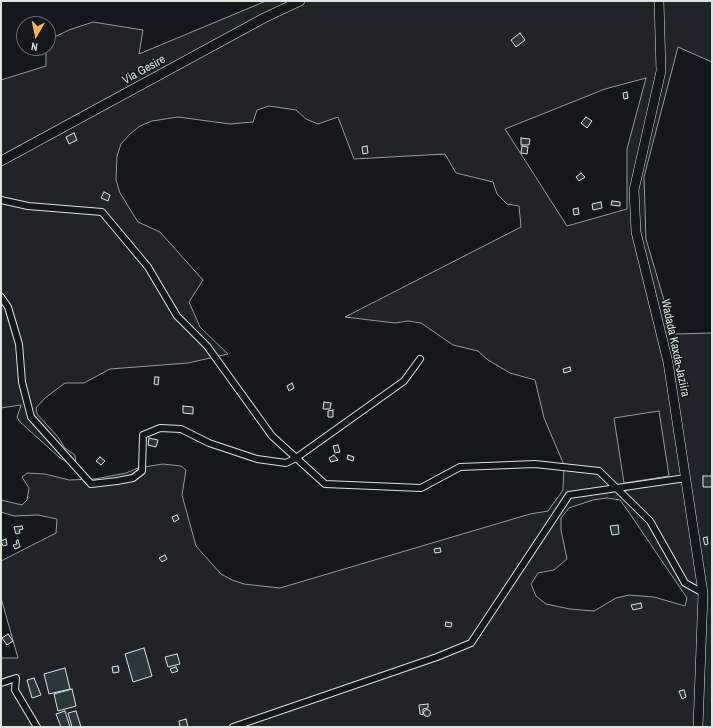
<!DOCTYPE html>
<style>
body{margin:0}
#map{position:relative;width:713px;height:728px;overflow:hidden;background:#14181c;font-family:"Archivo Narrow",sans-serif}
canvas{display:block}
.frame{position:absolute;inset:0;border:2px solid #d8e6dc;pointer-events:none}
.north{position:absolute;left:16px;top:16px;width:40px;height:40px;box-sizing:border-box;background:#14181c;border:1px solid #626a69;border-radius:50%;rotate:189deg;font-size:11px;font-weight:700;line-height:16px;text-align:center;color:#d8e6dc}
.north::after{content:'';display:block;margin:auto;width:14px;height:18px;background:#ffb74d;clip-path:polygon(50% 0,100% 100%,50% 72%,0 100%)}
</style>
<div id="map">
<canvas width="713" height="728"></canvas>
<div class="frame"></div>
<div class="north">N</div>
</div>
<script>
const c = document.querySelector('canvas').getContext('2d');
c.lineJoin = 'round';
function paint(path, color) { c.fillStyle = color; c.fill(path, 'evenodd'); }
const shape = rows => new Path2D(rows.map(r => 'M' + r).join(''));
function stroke(path, color, width, dash) { c.strokeStyle = color; c.lineWidth = width; c.lineCap = dash ? 'butt' : 'round'; c.setLineDash(dash || []); c.stroke(path); }
function label(font, color, halo, rows, align = 'center') {
  c.font = font + ' "Archivo Narrow",sans-serif'; c.lineWidth = 3; c.setLineDash([]); c.textBaseline = 'middle'; c.strokeStyle = halo; c.fillStyle = color; for (const [text, x, y, turn = 0] of rows) {
    c.save(); c.translate(x, y); c.rotate((+turn || 0) * Math.PI / 180); c.textAlign = isNaN(turn) ? turn : align; if (halo) c.strokeText(text, 0, 0); c.fillText(text, 0, 0); c.restore();
  }
}
const green = shape([
 [266,1,712,1,712,62,678,47,644,177,646,239,674,334,712,333,712,727,1,727,1,658,18,658,1,598,1,561,56,533,57,519,38,515,14,516,1,512,1,500,22,505,27,500,29,488,22,477,27,473,45,474,69,480,95,479,126,473,138,468,163,464,181,466,186,470,182,495,196,546,221,574,232,580,244,584,280,588,530,514,548,511,563,490,564,465,544,418,535,380,510,373,488,360,478,351,453,345,421,323,408,321,395,323,345,317,521,227,519,206,507,204,497,194,493,182,456,173,445,154,354,159,338,117,318,124,306,119,296,110,269,106,257,110,253,122,230,124,178,117,152,121,140,126,130,134,121,144,117,156,116,180,120,193,138,222,160,232,203,280,189,302,200,327,228,354,188,363,110,369,84,383,65,383,45,398,36,408,37,414,58,437,65,448,75,455,76,464,70,464,59,457,20,422,17,417,21,405,1,408,1,80,46,66,46,48,48,48,48,40,69,30,93,22,143,30,139,54,266,1],
 [646,78,627,149,627,209,567,226,505,129,605,89,646,78],
 [659,411,669,476,624,483,614,418,659,411],
 [607,498,620,500,628,511,687,598,685,606,654,597,629,595,616,598,594,611,570,609,546,604,536,596,531,584,538,573,554,570,567,559,561,530,561,518,569,508,593,500,607,498]
]);
paint(green, '#202428');
stroke(green, '#939e99', 1);
const building = shape([
 [520,33,525,40,516,47,511,40,520,33],
 [627,92,628,98,624,99,623,93,627,92],
 [586,117,592,121,587,128,581,123,586,117],
 [74,133,77,140,69,144,66,137,74,133],
 [521,138,530,139,529,145,521,145,521,138],
 [367,146,368,153,363,154,362,147,367,146],
 [522,146,528,147,527,154,521,153,522,146],
 [581,173,585,177,579,181,576,177,581,173],
 [104,192,110,195,108,201,101,198,104,192],
 [612,201,620,202,620,206,611,205,612,201],
 [601,202,602,208,593,210,592,204,601,202],
 [578,208,579,214,574,215,573,209,578,208],
 [570,367,571,371,564,373,563,369,570,367],
 [155,377,159,377,158,385,154,384,155,377],
 [292,383,294,388,289,391,287,386,292,383],
 [324,402,331,403,330,409,323,409,324,402],
 [183,406,193,407,193,414,183,413,183,406],
 [333,410,333,417,328,417,328,411,333,410],
 [149,438,158,440,156,447,148,445,149,438],
 [338,445,340,452,335,453,333,446,338,445],
 [334,455,338,460,331,462,329,458,334,455],
 [348,455,354,457,353,461,347,459,348,455],
 [100,457,105,461,101,465,96,461,100,457],
 [703,476,712,476,712,487,703,487,703,476],
 [177,515,179,519,174,522,172,517,177,515],
 [618,525,619,534,612,535,610,526,618,525],
 [22,526,23,529,19,530,20,533,16,534,14,527,22,526],
 [707,537,708,544,705,545,703,538,707,537],
 [6,539,7,545,3,546,1,541,6,539],
 [18,540,20,547,15,549,13,545,17,544,16,541,18,540],
 [440,548,441,552,435,553,434,549,440,548],
 [165,555,167,559,162,562,159,558,165,555],
 [641,603,642,608,633,610,631,605,641,603],
 [446,622,452,623,451,627,445,626,446,622],
 [8,634,13,641,7,645,2,638,8,634],
 [144,648,152,676,133,682,125,654,144,648],
 [177,654,180,664,168,667,165,657,177,654],
 [118,666,119,672,113,673,112,667,118,666],
 [176,667,178,671,172,673,170,669,176,667],
 [65,668,70,689,49,694,44,674,65,668],
 [34,678,41,695,32,698,27,680,34,678],
 [72,689,76,706,58,711,54,694,72,689],
 [684,690,686,697,682,699,679,691,684,690],
 [428,704,428,708,423,709,423,715,420,714,419,705,428,704],
 '423.5 713a3.5 3.5 0 1 1 7 0a3.5 3.5 0 1 1-7 0Z',
 [65,711,70,727,61,727,56,714,65,711],
 [76,711,81,727,72,727,68,713,76,711],
 [186,719,188,727,180,727,179,721,186,719]
]);
paint(building, '#2c363c');
stroke(building, '#d8e6dc', 1);
const street = shape([
 [1,200,28,206,102,212,148,267,177,316,207,346,272,436,325,484,421,488,460,467,535,464,599,471,650,521,685,583,703,593],
 [1,297,8,307,19,344,22,382,31,417,91,484,117,481,133,478,142,471,143,435,160,428,181,429,209,443,257,459,286,463,296,458,404,381,420,359],
 [1,683,16,678,15,690,37,727],
 [233,727,437,657,471,643,569,495,686,478]
]);
const secondary = shape([
 [659,1,661,71,634,190,636,232,668,362,703,593,698,727],
 [1,161,264,18,300,1]
]);
stroke(street, '#d8e6dc', 8);
stroke(secondary, '#d8e6dc', 10);
stroke(street, '#14181c', 6);
stroke(secondary, '#14181c', 9);
label('12px', '#d8e6dc', '#14181c', [
 ["Via Gesire",144,70,-29],
 ["Wadada Kaxda-Jaziira",675,348,78]
]);
</script>
